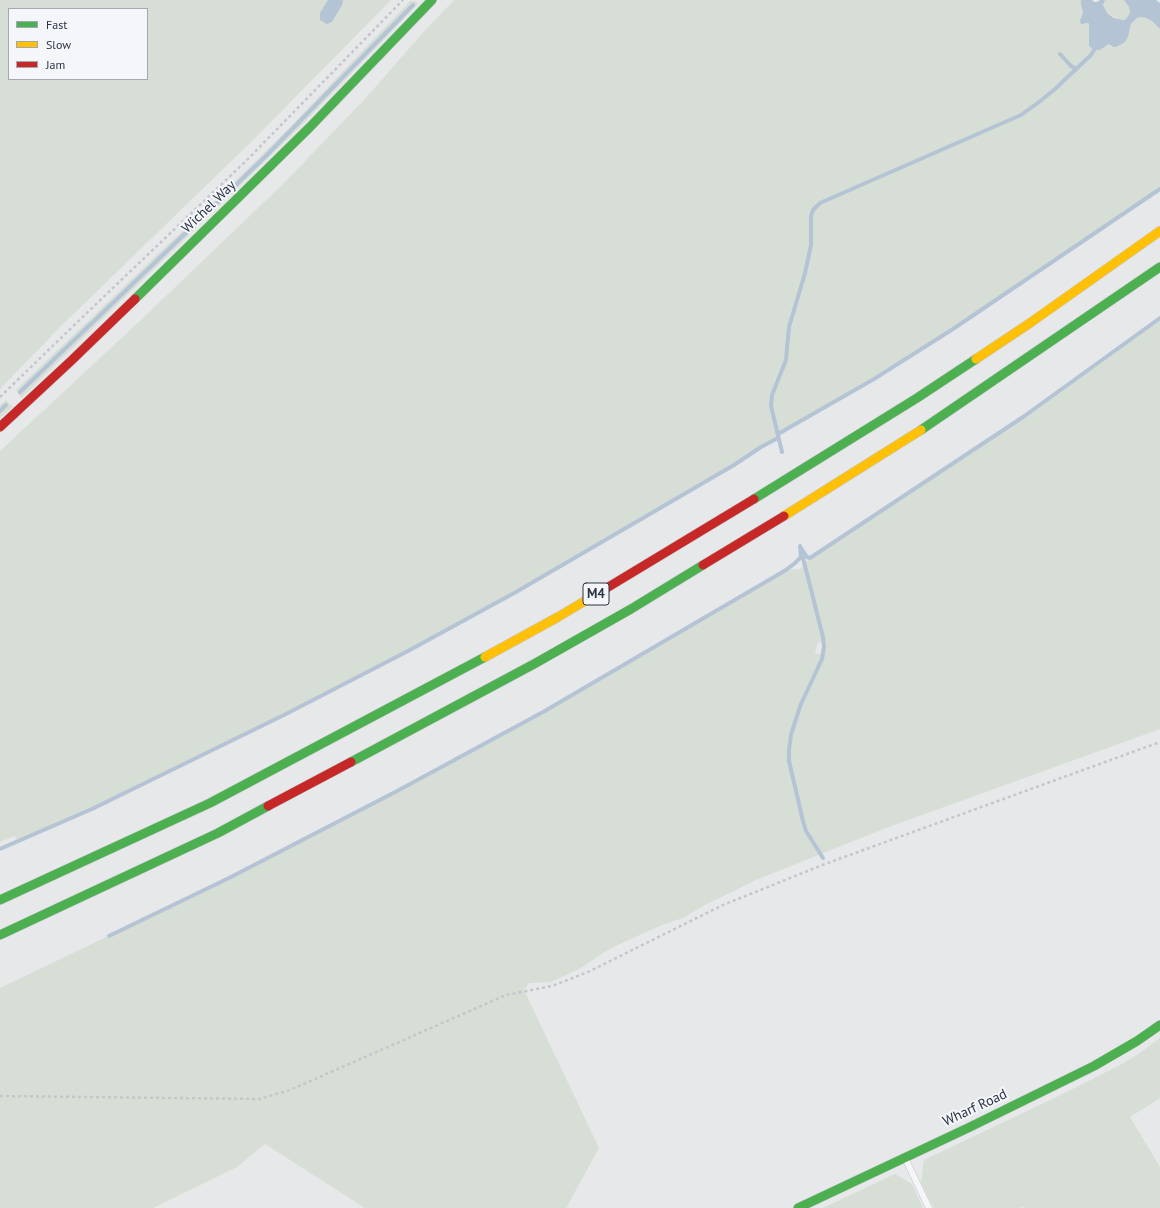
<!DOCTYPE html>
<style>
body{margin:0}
#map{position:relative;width:1160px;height:1208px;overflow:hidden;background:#e6e8ea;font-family:"PT Sans",sans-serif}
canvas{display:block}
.legend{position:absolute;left:8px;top:8px;width:140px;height:72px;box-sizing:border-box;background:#f4f6f9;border:1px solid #a4a8b1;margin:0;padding:5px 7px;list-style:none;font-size:12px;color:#2b3445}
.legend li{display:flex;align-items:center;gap:8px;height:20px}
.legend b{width:20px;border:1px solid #a4a8b1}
</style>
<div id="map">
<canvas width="1160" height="1208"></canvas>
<ul class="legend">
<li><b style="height:5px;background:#4caf50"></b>Fast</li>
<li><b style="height:5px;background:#ffc107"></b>Slow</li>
<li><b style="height:5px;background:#c62828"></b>Jam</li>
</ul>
</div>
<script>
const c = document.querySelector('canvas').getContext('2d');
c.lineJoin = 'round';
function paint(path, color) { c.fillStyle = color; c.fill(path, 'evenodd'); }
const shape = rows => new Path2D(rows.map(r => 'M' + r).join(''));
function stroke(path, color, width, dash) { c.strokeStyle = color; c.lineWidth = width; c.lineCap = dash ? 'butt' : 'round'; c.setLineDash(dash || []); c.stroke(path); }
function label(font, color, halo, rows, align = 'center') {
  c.font = font + ' "PT Sans",sans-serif'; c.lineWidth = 4; c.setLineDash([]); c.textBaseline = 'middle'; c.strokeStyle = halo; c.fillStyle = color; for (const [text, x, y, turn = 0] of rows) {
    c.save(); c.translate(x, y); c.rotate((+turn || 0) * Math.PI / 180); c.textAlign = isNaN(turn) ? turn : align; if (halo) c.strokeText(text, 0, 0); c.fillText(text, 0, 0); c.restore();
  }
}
paint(shape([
 [0,0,391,0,251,142,62,325,0,389],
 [9,9,147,9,147,79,9,79],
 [454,0,1081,0,1081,4,1083,13,1083,24,1086,22,1088,23,1089,25,1089,46,1100,50,1109,44,1113,47,1116,47,1122,44,1125,42,1128,37,1131,24,1137,18,1141,17,1146,18,1152,21,1160,29,1160,189,953,329,778,434,776,439,761,447,734,465,516,592,408,651,286,714,92,809,19,841,14,836,0,842,0,451,142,319,283,184,364,100,428,27],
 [1105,0,1124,0,1129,7,1130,13,1126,19,1121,20,1108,14,1105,9,1103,5],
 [410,1,415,1,418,4,294,133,21,398,16,390,161,251,213,203,289,128],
 [1160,318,1160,729,886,828,756,880,705,905,683,918,662,925,611,948,579,969,551,982,529,983,524,990,599,1148,566,1208,365,1208,265,1144,237,1167,153,1208,0,1208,0,988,229,878,399,790,556,704,786,570,800,569,810,558,1023,417],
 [818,642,824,643,823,655,815,653],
 [6,400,13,407,0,418,0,405],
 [1160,1038,1160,1098,1130,1117,1160,1167,1160,1208,1024,1208,1022,1206,1020,1208,934,1208,921,1183,924,1160,1065,1093,1122,1064,1137,1055],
 [895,1174,912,1184,923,1208,823,1208]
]), '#d6ded6');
paint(shape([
 [328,0,343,0,342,5,332,22,327,24,320,20,320,13],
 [1081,0,1092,0,1094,2,1097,2,1100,0,1105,0,1103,5,1105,9,1108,14,1114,18,1123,20,1126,19,1130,13,1129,7,1124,0,1156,0,1160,3,1160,29,1152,21,1146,18,1141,17,1137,18,1131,24,1128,37,1125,42,1122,44,1116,47,1113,47,1109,44,1100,50,1094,50,1089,46,1089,24,1088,23,1086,23,1083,24,1081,24,1080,21,1083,13,1081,4]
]), '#b4c4d5');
stroke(shape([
 [1060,54,1071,66,1076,69],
 [20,392,267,155,413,5],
 [0,411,6,405],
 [778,434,874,379,953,329,1160,189],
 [782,452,771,406,772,395,786,360,789,327,805,273,811,245,811,216,813,210,820,203,1021,115,1039,102,1055,89,1091,55,1094,50],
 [801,548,807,557,810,558,1023,417,1160,318],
 [802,554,823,637,824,647,822,659,801,704,796,719,791,735,789,750,789,761,803,821,806,831,823,858],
 [0,849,92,809,286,714,408,651,516,592,734,465,761,447,776,439],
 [109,936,229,878,399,790,543,712,786,570,795,563,801,557,800,546]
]), '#b4c4d5', 4);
const lane = shape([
 [905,1158,929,1208]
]);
const fast = shape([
 [135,299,310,127,432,0],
 [921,430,1160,267],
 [754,499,917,398,976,359],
 [351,762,534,664,631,609,703,565],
 [0,900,210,803,485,657],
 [0,935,218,833,268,806],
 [798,1208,970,1127,1094,1066,1137,1041,1160,1025]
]);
const slow = shape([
 [976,359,1030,323,1160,231],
 [784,516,921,430],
 [485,657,558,617,605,589]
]);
const jam = shape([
 [0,427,72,360,135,299],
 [703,565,784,516],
 [605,589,754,499],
 [268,806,351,762]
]);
stroke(lane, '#c4c6c8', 7);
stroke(fast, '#c4c6c8', 10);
stroke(slow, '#c4c6c8', 10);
stroke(jam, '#c4c6c8', 10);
stroke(shape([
 [0,397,94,306,247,160,403,0],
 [0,1096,259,1099,290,1090,506,995,552,986,588,972,723,905,825,864,1160,742]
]), '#c5c6ca', 2.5, [3, 3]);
stroke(lane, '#f5f6f7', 6);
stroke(fast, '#4caf50', 9);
stroke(slow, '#ffc107', 9);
stroke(jam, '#c62828', 9);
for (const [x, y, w] of [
 [596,594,26]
]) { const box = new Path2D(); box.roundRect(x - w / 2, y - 11, w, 22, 3); c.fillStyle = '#f4f6f9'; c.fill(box); stroke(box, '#2b3445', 1); }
label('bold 13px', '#2b3445', null, [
 ["M4",596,594]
]);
label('14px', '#2b3445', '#f4f6f9', [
 ["Wichel Way",209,207,-44],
 ["Wharf Road",975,1108,-25]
]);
</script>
